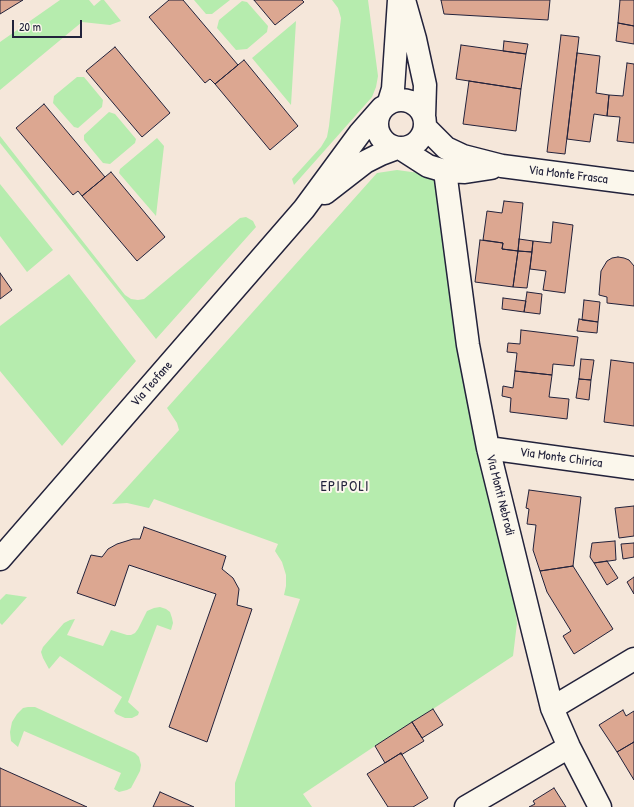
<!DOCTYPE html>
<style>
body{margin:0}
#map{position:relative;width:634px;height:807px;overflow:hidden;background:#f5e7da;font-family:"Patrick Hand",sans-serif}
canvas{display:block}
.scale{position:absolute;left:12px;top:20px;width:70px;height:18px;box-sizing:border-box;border:2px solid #22223b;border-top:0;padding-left:5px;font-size:12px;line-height:14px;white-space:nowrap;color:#22223b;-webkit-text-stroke:3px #fbf7ec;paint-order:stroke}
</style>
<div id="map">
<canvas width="634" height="807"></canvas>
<div class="scale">20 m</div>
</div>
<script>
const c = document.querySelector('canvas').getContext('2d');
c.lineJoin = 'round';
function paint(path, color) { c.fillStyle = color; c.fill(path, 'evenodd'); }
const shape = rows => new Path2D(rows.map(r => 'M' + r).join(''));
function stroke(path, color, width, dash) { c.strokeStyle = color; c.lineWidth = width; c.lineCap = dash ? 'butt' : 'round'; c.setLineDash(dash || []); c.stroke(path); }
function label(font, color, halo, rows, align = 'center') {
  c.font = font + ' "Patrick Hand",sans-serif'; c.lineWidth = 4; c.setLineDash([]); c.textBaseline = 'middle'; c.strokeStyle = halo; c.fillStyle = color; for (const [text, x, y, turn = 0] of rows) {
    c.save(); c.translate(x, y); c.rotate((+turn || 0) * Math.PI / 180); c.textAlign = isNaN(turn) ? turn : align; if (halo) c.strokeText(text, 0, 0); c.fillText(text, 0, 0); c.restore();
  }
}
paint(shape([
 [60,0,89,0,94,6,101,0,104,0,121,21,110,25,82,22,0,90,0,42],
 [194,0,230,0,212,14,206,14],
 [332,0,368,0,378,76,376,87,372,97,294,185,292,179,321,147,327,137,329,126,341,18,338,8],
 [242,1,247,2,268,26,267,32,247,49,236,50,217,28,219,20],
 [296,21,291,105,252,58],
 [77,77,84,77,103,100,102,107,78,128,74,127,53,103,54,96],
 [109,112,115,114,136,139,135,143,110,164,103,163,84,140,84,135],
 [0,136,125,295,131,299,138,300,144,299,240,218,246,217,253,221,256,227,156,339,0,143],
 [157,138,164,146,156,216,119,173,120,169],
 [397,170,419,173,434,178,461,362,512,587,517,623,513,656,433,709,375,746,303,794,312,807,235,807,235,783,300,599,284,595,286,586,286,575,282,562,275,551,278,544,154,499,149,508,127,503,112,504,179,430,177,423,167,408,377,173],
 [0,184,53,250,27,272,0,236],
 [69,274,136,361,62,446,0,371,0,326],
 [6,594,27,597,2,625,0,623,0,600],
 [160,607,166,609,170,612,172,618,173,623,171,630,157,625,128,702,139,712,138,715,132,718,125,718,116,714,114,711,122,697,60,656,49,669,43,658,41,652,43,647,64,623,70,620,75,619,67,635,103,646,111,630,127,635,131,635,135,633,138,629,147,611,154,608],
 [28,707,35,707,135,753,139,757,141,765,140,771,131,788,127,790,119,792,114,789,121,773,24,731,18,747,11,741,10,732,12,722,17,714,23,708]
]), '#b6ecae');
const building = shape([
 [0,0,23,0,0,14,0,0],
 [169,0,183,0,238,65,215,84,210,79,205,83,149,17,169,0],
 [254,0,302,0,304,2,275,25,254,0],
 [441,0,550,0,548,20,444,14,441,0],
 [620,0,634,0,634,26,618,23,620,0],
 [618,23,634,26,634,44,616,41,618,23],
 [561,35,579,37,565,154,547,152,561,35],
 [504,41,528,44,526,54,503,51,504,41],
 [461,45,526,54,521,89,456,79,461,45],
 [115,47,170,113,142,137,86,71,115,47],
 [577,53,600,56,596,93,609,95,607,116,594,114,590,142,567,139,577,53],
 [244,60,298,126,270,150,215,84,244,60],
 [627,63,634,64,634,143,617,141,620,117,607,116,609,95,623,96,627,63],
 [469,81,521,89,516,131,463,124,469,81],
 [44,104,105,177,82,196,78,191,73,195,16,128,44,104],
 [111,172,165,237,137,261,82,196,111,172],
 [504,201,523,203,518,251,502,249,503,243,483,240,487,211,502,213,504,201],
 [553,222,573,225,565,293,543,290,546,271,530,269,533,241,551,243,553,222],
 [519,239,533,241,532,252,518,251,519,239],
 [480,240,503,243,502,249,518,251,513,287,475,282,480,240],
 [518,251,532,252,527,288,513,287,518,251],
 [618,257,624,258,629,260,634,266,634,306,607,303,607,297,599,295,601,271,607,261,612,258,618,257],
 [0,273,12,290,0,299,0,273],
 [527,292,542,294,540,314,524,312,527,292],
 [503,298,526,301,524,312,502,309,503,298],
 [584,300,600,302,598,322,582,320,584,300],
 [579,319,598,322,597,333,577,331,579,319],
 [521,330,578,337,574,366,553,364,552,375,515,371,517,353,507,352,508,343,520,344,521,330],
 [581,359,594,360,591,380,579,379,581,359],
 [611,360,634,363,634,426,604,422,611,360],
 [515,371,552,375,549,397,569,399,567,419,510,412,511,398,502,396,503,386,513,388,515,371],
 [579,379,591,380,589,400,576,398,579,379],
 [529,490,581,497,573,566,540,571,533,550,536,525,527,524,529,509,526,508,529,490],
 [634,506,634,536,619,538,615,508,634,506],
 [144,527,226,556,222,569,233,578,239,589,237,605,252,609,207,742,169,727,216,594,129,565,115,606,77,593,91,555,102,557,108,549,117,544,133,539,140,539,144,527],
 [615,541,616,560,594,563,590,557,592,543,615,541],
 [634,543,634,557,623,559,621,544,634,543],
 [607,561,618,578,607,585,594,563,607,561],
 [573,566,613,629,574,654,563,636,571,631,547,592,540,571,573,566],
 [634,577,634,594,627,582,634,577],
 [433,709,443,725,422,738,412,722,433,709],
 [623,710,626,716,634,711,634,742,617,752,599,725,623,710],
 [412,722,424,741,401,755,401,753,385,763,375,746,412,722],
 [634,742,634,780,617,752,634,742],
 [401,753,428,798,413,807,388,807,367,774,401,753],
 [0,768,56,793,87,807,0,807,0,768],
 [554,788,566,807,529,807,535,804,533,801,554,788],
 [160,792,194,807,153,807,160,792]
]);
paint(building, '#dca791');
stroke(building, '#22223b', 1);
const minor = shape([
 [404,0,415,39,425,85,424,117],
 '377 124a24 24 0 1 1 48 0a24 24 0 1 1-48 0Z',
 [389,102,393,89,399,0],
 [425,127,446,148,463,156,502,166,634,183],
 [400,148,428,166,445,171,465,172,491,168],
 [445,171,468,345,488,448,552,708,569,747,600,807],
 [325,193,365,162,381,154,397,148],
 [488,448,634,468],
 [0,559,304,209,360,133,382,108],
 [552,708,634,659],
 [466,807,569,747]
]);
stroke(minor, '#22223b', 25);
stroke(minor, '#fbf7ec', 22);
label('13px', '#22223b', '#fbf7ec', [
 ["Via Monte Frasca",568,175,7],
 ["Via Teofane",152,384,-49],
 ["Via Monte Chirica",561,458,8],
 ["Via Monti Nebrodi",500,495,76]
]);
c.letterSpacing = '1px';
label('15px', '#22223b', '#fbf7ec', [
 ["EPIPOLI",345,487]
]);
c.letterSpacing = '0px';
</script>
